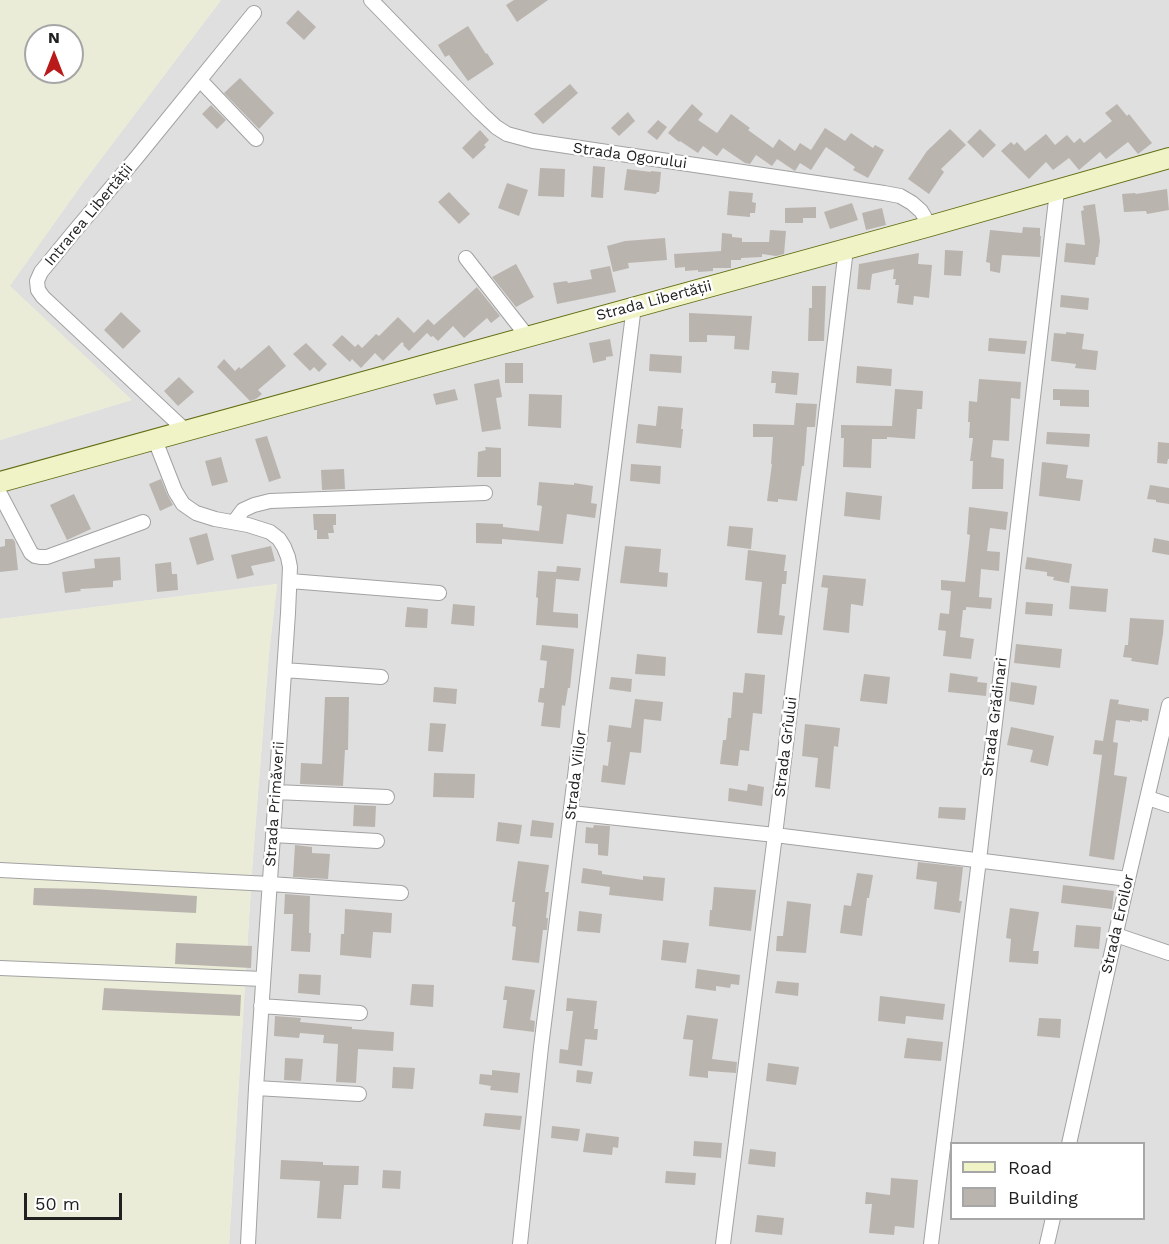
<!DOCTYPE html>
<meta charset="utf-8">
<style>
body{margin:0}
#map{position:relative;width:1169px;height:1244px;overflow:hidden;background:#f0eee9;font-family:"Work Sans",sans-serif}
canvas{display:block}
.legend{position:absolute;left:950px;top:1142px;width:195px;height:78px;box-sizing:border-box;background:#fff;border:2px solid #a6a6a6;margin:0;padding:8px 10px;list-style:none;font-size:18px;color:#212121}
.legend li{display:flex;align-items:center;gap:12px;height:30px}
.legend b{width:30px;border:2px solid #a6a6a6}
.north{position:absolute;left:24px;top:24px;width:60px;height:60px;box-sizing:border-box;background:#fff;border:2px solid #a6a6a6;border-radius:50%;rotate:0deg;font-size:16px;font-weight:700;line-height:24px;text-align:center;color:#212121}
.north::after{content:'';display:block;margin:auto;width:21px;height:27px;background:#b91b1a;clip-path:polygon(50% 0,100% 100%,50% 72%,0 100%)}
.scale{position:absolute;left:24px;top:1193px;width:98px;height:27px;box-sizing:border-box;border:3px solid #212121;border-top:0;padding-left:8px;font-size:18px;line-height:21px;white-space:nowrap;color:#212121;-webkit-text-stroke:4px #fff;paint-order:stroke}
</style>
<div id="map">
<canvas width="1169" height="1244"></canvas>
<ul class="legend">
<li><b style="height:8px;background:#f0f3c5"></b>Road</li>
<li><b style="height:16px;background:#bab4af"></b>Building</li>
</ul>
<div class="north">N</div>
<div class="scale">50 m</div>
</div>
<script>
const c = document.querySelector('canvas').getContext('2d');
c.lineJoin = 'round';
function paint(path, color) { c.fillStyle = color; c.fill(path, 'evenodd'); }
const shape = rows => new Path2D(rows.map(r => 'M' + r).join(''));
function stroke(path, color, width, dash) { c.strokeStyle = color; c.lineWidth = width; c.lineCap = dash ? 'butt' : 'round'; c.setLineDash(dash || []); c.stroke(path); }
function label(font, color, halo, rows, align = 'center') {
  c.font = font + ' "Work Sans",sans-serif'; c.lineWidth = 5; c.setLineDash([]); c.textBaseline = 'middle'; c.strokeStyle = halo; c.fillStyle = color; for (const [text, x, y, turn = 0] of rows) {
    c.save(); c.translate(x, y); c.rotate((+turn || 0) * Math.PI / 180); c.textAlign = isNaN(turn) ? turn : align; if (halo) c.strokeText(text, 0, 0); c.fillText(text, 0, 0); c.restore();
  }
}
paint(shape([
 [221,0,1169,0,1169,1244,229,1244,252,870,269,653,277,584,0,619,0,440,131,400,9,286,82,184],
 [952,1144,1144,1144,1144,1218,952,1218]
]), '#dfdfdf');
paint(shape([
 [0,0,221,0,82,184,10,286,132,400,0,440],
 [36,36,72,36,72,72,36,72],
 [277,584,269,653,252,870,229,1244,0,1244,0,619]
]), '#ebecd7');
paint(shape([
 [514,0,548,0,517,22,506,5],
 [298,10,316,27,304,40,286,23],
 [468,26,486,54,487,53,494,64,468,81,449,55,445,57,438,45],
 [240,78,274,113,259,129,224,93],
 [570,84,578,93,543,124,534,114],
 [692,104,703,114,698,120,717,133,731,114,750,128,748,130,773,148,779,139,795,151,800,143,811,150,825,128,845,141,851,133,873,148,875,145,884,150,868,178,853,170,855,167,826,147,811,170,800,163,795,171,777,159,772,166,756,155,750,164,745,163,723,148,717,156,703,146,698,153,680,141,679,142,668,133],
 [1117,104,1127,116,1129,114,1152,143,1138,154,1128,142,1106,159,1100,152,1079,170,1069,158,1053,170,1046,162,1029,179,1001,151,1011,142,1014,145,1017,142,1025,151,1046,134,1055,145,1067,135,1074,143,1080,138,1084,143,1112,121,1105,113],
 [211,105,226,120,217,129,202,114],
 [628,112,635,121,619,136,611,128],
 [658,120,667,127,657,140,647,132],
 [950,129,966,145,941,169,944,172,929,194,908,179,927,151],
 [980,129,996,145,983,158,967,142],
 [480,130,489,140,484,145,486,147,473,159,462,148],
 [593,166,605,167,603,198,591,197],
 [540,168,565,169,564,197,538,196],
 [627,169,651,172,651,171,661,172,659,192,657,192,656,194,624,190],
 [507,183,528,190,519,216,498,208],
 [1167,189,1169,210,1147,214,1146,211,1124,212,1122,194,1135,193,1136,194],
 [729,191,753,193,752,202,756,203,755,213,750,213,750,217,727,215],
 [449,192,470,214,459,224,438,202],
 [852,203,858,220,830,229,824,212],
 [1095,204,1100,241,1098,257,1096,257,1095,265,1064,262,1066,243,1085,245,1081,211,1084,210,1083,206],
 [816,207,816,218,803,218,803,223,785,223,785,208],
 [882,208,886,225,866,230,862,213],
 [1023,227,1040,228,1040,236,1041,236,1040,257,1002,255,1000,273,990,271,990,263,986,262,990,230,1022,233],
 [770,230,786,231,784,254,776,256,762,254,762,257,741,258,741,260,731,260,731,268,713,268,713,271,698,272,698,270,685,271,685,267,675,268,674,254,721,251,722,233,732,234,732,237,742,238,742,242,769,242],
 [665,238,667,260,628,263,629,268,613,272,607,246,625,241],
 [945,250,963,251,961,276,944,275],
 [919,253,918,264,932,265,929,298,914,296,913,305,897,303,899,285,895,285,896,279,893,279,894,269,872,274,870,290,857,289,859,264],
 [516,264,534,297,516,307,492,277],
 [610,266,616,292,557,304,553,283,567,281,568,283,592,279,590,270],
 [476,286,500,316,491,323,487,318,464,338,453,326,438,341,433,336,431,337,427,333,409,351,403,345,404,344,402,342,383,361,375,353,361,368,352,359,350,362,332,345,342,335,355,347,358,344,362,348,376,334,379,336,398,317,414,333,428,319,434,325,477,287],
 [812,286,826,286,824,341,808,341,809,308,812,308],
 [1061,295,1089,298,1088,310,1060,307],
 [121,312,141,331,123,349,104,330],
 [689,313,752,316,749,350,734,349,735,336,707,335,707,342,689,342],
 [1066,332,1084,334,1082,349,1098,351,1096,370,1075,368,1076,364,1051,361,1054,333,1066,334],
 [989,338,1027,341,1025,354,988,351],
 [610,339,613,356,606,357,606,360,593,363,589,343],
 [306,343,327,364,319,372,314,367,310,371,293,354],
 [269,345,286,366,258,390,262,394,256,399,250,401,217,367,224,359,235,371,239,367,241,369],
 [650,354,682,356,681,373,649,371],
 [505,363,523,363,523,383,505,383],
 [857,366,892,369,891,386,856,383],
 [772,371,799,373,797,395,775,393,776,383,771,383],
 [179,377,194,392,178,406,164,391],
 [499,379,502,397,496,398,501,429,482,432,474,384],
 [979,379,1021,382,1020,399,1011,398,1009,441,993,440,991,457,1004,459,1003,489,972,489,973,461,970,461,973,438,969,438,970,422,968,422,969,401,977,402],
 [455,389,458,400,436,405,433,394],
 [895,389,923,391,922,409,917,409,915,439,887,437,887,439,872,439,871,468,843,467,844,438,841,438,841,425,892,426],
 [1053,389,1089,390,1089,407,1060,406,1060,400,1053,400],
 [529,394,562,395,561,428,528,426],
 [796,403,817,404,815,427,807,427,804,466,802,466,797,501,778,499,778,502,767,501,772,464,771,464,773,437,753,437,753,424,794,425],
 [658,406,683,408,681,429,683,429,681,448,636,443,638,424,656,426],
 [1047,432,1090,434,1089,447,1046,444],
 [267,436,281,478,269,482,255,439],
 [1158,442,1169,443,1169,459,1168,459,1167,464,1157,463],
 [485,447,501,448,501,477,477,477,478,452,486,450],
 [221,457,228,482,212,486,205,461],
 [1042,462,1068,465,1066,478,1083,480,1080,501,1039,496],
 [631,464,661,466,660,484,630,481],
 [344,469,345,489,322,490,321,470],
 [161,479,167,494,173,505,160,511,149,484],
 [539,482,574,485,574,483,593,486,591,503,597,504,595,518,567,514,563,544,502,539,502,544,476,543,476,523,503,524,503,527,539,531,542,506,537,505],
 [1150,485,1169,488,1169,504,1156,502,1156,500,1147,499],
 [846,492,882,496,880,520,844,516],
 [74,494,91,529,67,540,50,505],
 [969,507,1008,512,1006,530,990,528,987,551,1000,552,999,571,981,569,979,597,992,598,991,609,966,607,966,610,963,610,960,637,974,639,971,659,943,656,946,631,938,630,940,613,949,614,951,591,941,590,941,580,965,582,970,535,967,534],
 [313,514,336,514,336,525,333,525,334,533,328,533,329,539,317,539,317,530,314,530],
 [729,526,753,528,751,549,727,546],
 [207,533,214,560,197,565,189,538],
 [1154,538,1169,541,1169,555,1152,552],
 [5,539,13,539,15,542,18,570,0,572,0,547,5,546],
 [271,546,275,561,251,566,254,575,237,579,231,555],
 [625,546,661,549,659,572,668,573,667,587,620,583],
 [748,550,786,555,784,571,787,571,786,584,782,584,779,615,785,616,782,635,757,633,762,582,745,580],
 [120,557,121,580,113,581,113,587,80,589,81,591,65,593,62,572,95,568,94,559],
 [1027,557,1072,564,1069,583,1053,580,1054,577,1047,576,1047,572,1025,569],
 [171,562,172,574,177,574,178,590,157,592,155,564],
 [557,566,581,568,579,581,556,579,553,612,578,614,578,628,536,625,538,598,536,597,538,571,556,572],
 [823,575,866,579,863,606,851,604,849,633,823,630,828,588,821,587],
 [1071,586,1108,589,1106,612,1069,609],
 [1026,602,1053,604,1052,616,1025,614],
 [453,604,475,606,474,626,451,624],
 [407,607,428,609,427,628,405,627],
 [1130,618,1164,620,1163,634,1158,665,1131,661,1132,658,1123,657,1125,645,1128,645],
 [1016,644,1062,649,1060,668,1014,663],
 [542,645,574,649,570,688,568,688,565,706,562,705,560,728,541,726,544,703,538,702,540,688,544,688,547,661,540,660],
 [637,654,666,657,665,676,635,674],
 [745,673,765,675,762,714,753,713,749,751,740,750,738,766,720,764,723,740,726,740,728,718,731,718,733,692,743,693],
 [950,673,978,677,977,682,987,683,986,696,948,692],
 [864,674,890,677,887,704,860,701],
 [611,677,632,679,631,692,609,689],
 [1011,682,1037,686,1034,705,1009,701],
 [434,687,457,689,456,704,433,702],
 [325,697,349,697,348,750,345,750,343,786,300,784,301,763,322,764],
 [635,699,663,702,661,721,644,719,641,753,630,752,625,785,601,782,603,765,608,766,611,742,607,742,609,725,631,728],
 [1110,699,1119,700,1118,704,1149,709,1148,721,1142,720,1142,722,1130,720,1130,722,1116,720,1113,742,1118,743,1114,775,1127,777,1114,860,1089,856,1102,755,1093,754,1095,740,1103,741],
 [430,723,446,724,443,752,428,751],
 [805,724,840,728,838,747,834,746,830,789,815,787,818,758,802,756],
 [1011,727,1054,736,1048,766,1030,762,1033,750,1007,745],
 [434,773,475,774,474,798,433,797],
 [748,784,764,787,762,806,728,801,729,788,747,791],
 [354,805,376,806,375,827,353,826],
 [939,807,966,808,965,820,938,818],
 [532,820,554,823,552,838,530,836],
 [498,822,522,825,519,844,496,841],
 [594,825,610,826,608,856,598,855,598,844,585,843,586,827,593,828],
 [295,845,312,847,312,853,330,854,328,879,293,877],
 [518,861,549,865,545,892,549,892,546,918,548,918,547,930,543,930,539,963,512,960,516,927,512,926,515,902,512,902],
 [918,862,963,867,959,901,962,901,960,913,934,909,937,882,916,879],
 [583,868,602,871,602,874,643,880,643,876,665,878,663,901,609,895,610,887,581,883],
 [857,873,873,875,869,898,867,898,862,936,840,933,844,905,851,906],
 [1063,885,1114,891,1112,909,1061,903],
 [714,887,756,890,751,931,709,926,710,910,712,910],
 [34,888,92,889,197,896,196,913,33,905],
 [285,894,310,896,309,933,311,933,310,952,291,951,293,914,284,914],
 [787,901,811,904,806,953,776,951,777,936,783,936],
 [1010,908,1039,912,1033,951,1039,951,1038,964,1009,962,1011,939,1006,938],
 [345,909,392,913,391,933,373,932,371,958,340,955,341,934,344,934],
 [579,911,602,914,600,933,577,931],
 [1076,925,1101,927,1099,949,1074,947],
 [663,940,689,943,686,963,661,960],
 [176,943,252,946,251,968,175,964],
 [697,969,740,975,739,985,731,984,730,988,716,986,716,991,695,988],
 [299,974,321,975,320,995,298,993],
 [777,981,799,983,798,996,775,993],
 [412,984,434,985,433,1007,410,1005],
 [505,986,535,990,530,1020,535,1021,534,1032,503,1028,507,1000,503,1000],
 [104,988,241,995,240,1016,102,1010],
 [880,996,945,1004,943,1020,906,1016,905,1024,878,1021],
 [567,998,597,1001,594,1029,598,1029,597,1040,585,1039,582,1066,559,1063,560,1049,568,1050,573,1011,566,1011],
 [687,1015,718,1019,712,1059,737,1062,736,1073,708,1071,708,1078,689,1076,693,1040,683,1039],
 [275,1016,301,1018,300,1022,352,1027,352,1029,394,1032,393,1051,358,1049,356,1083,336,1082,338,1044,323,1043,324,1035,300,1033,299,1038,274,1036],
 [1039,1018,1061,1019,1060,1038,1037,1036],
 [907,1038,943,1042,941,1061,904,1058],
 [285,1058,303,1059,301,1081,284,1080],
 [768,1063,799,1067,796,1085,766,1081],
 [393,1067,415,1068,413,1089,392,1088],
 [492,1070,520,1073,518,1093,490,1090,491,1086,479,1084,480,1074,492,1075],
 [577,1070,593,1072,591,1084,576,1082],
 [485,1113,522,1116,520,1130,483,1126],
 [552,1126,580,1129,578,1141,551,1138],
 [586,1133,619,1137,618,1148,613,1147,612,1155,583,1152],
 [694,1141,722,1143,721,1158,693,1156],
 [750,1149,776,1152,775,1167,748,1164],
 [281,1160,323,1162,323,1165,359,1166,358,1185,344,1185,341,1219,317,1218,320,1181,280,1179],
 [383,1170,401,1171,400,1189,382,1188],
 [666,1171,696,1173,695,1185,665,1183],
 [891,1178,918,1180,914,1228,895,1226,894,1235,869,1233,872,1204,865,1204,866,1192,890,1195],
 [757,1215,784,1218,782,1235,755,1232]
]), '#bab4af');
const street = shape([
 [371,0,480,112,496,127,507,134,533,141,884,193,900,196,912,203,921,211,930,226],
 [200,80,256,139],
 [466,258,527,336],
 [186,431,43,297,38,290,37,281,41,272,73,233,137,157,254,13],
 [155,440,175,491,183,504,196,513,215,519,248,525,270,532,279,539,284,547,288,557,290,567,288,613,256,1088,248,1244],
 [0,494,31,553,35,556,40,557,47,557,143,522],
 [234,522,243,510,254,505,270,501,485,493],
 [290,581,439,593],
 [284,670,381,677],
 [276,792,387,797],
 [1148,798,1169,805],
 [571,813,775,835,1128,879],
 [273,835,377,841],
 [0,870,270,884,401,893],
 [1116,935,1169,953],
 [0,968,263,979],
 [261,1006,360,1013],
 [256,1088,359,1094],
 [1069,1144,1128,879,1169,705],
 [520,1244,541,1047,634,306],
 [723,1244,775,835,846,249],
 [931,1244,979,860,1057,191],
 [1047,1244,1053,1218]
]);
const secondary = shape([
 [0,482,930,226,1169,158]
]);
stroke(street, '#a2a2a2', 16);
stroke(secondary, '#636d13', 22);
stroke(street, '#fff', 14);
stroke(secondary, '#f0f3c5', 20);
label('15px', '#212121', '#fff', [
 ["Strada Ogorului",630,156,8],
 ["Intrarea Libertății",89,215,-50],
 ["Strada Libertății",654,301,-15],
 ["Strada Grădinari",995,717,-83],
 ["Strada Grîului",786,747,-83],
 ["Strada Viilor",576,775,-83],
 ["Strada Primăverii",275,804,-86],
 ["Strada Eroilor",1118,924,-77]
]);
</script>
